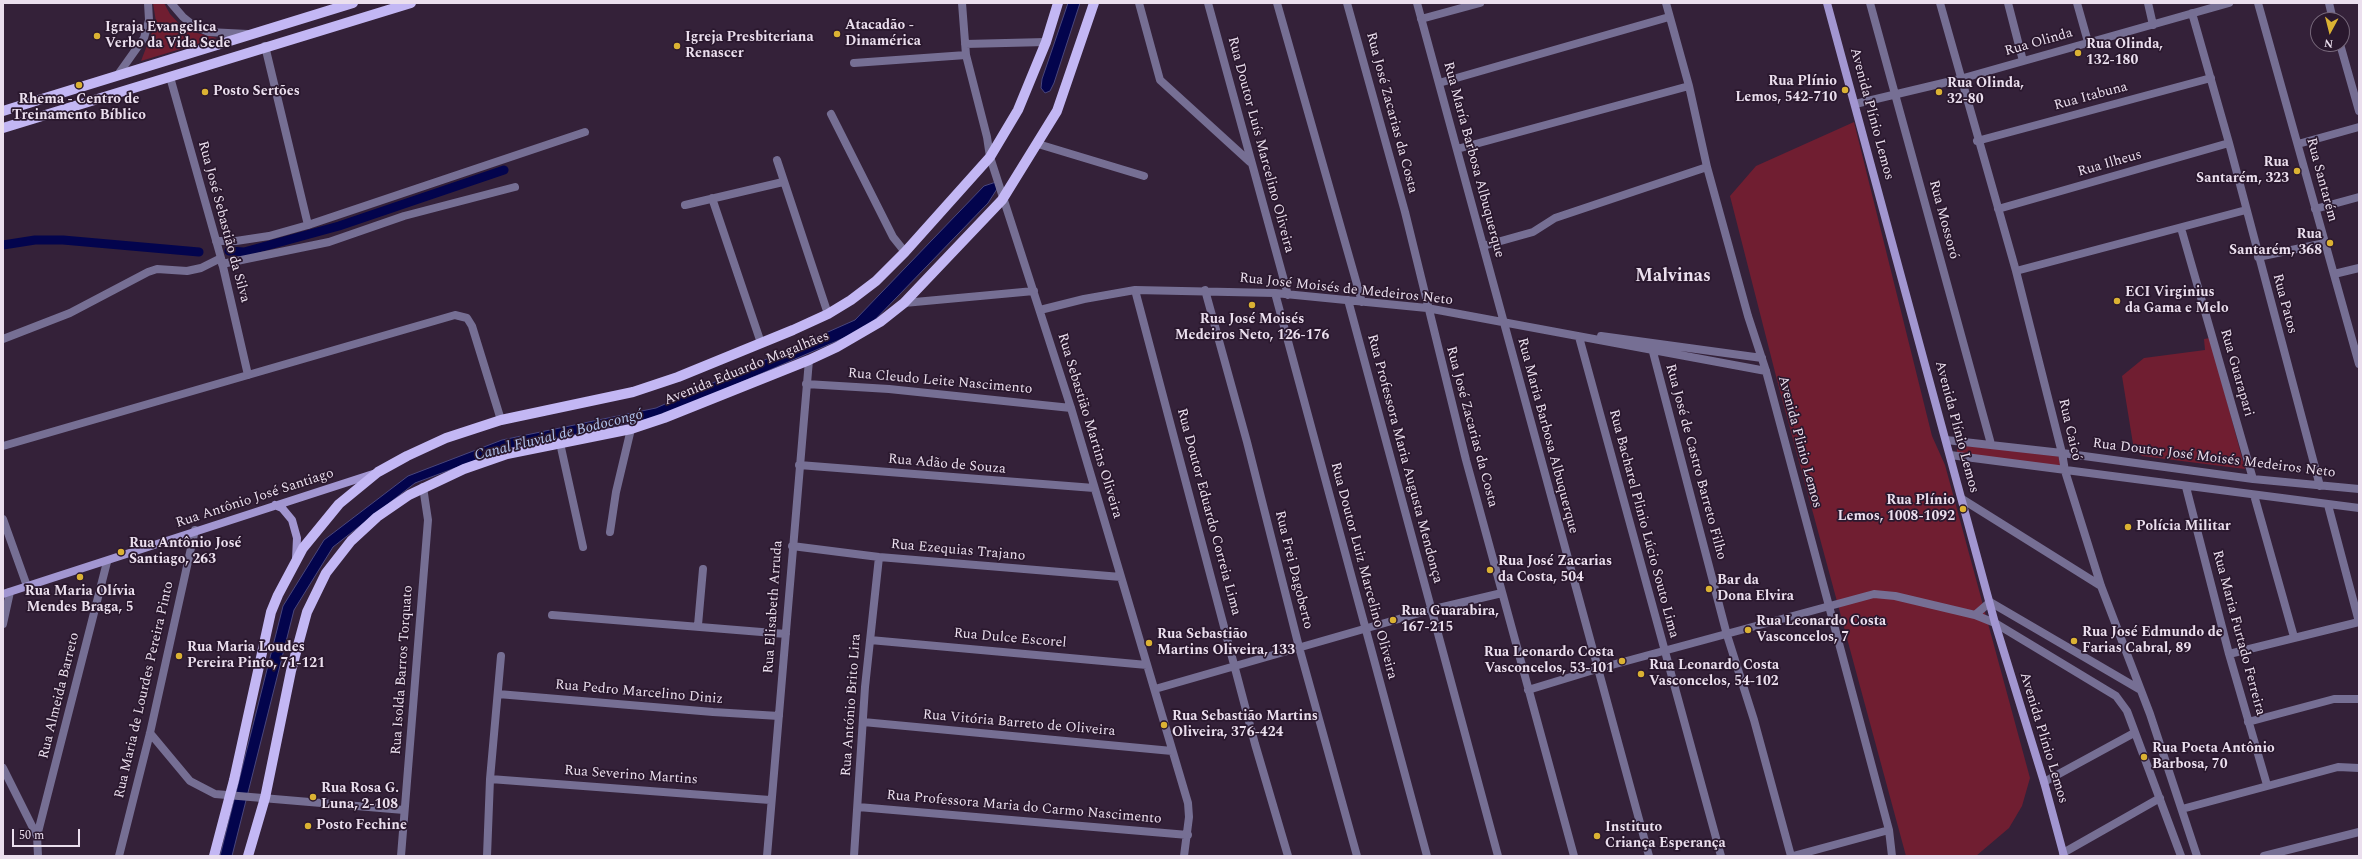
<!DOCTYPE html>
<meta charset="utf-8">
<style>
body{margin:0}
#map{position:relative;width:2362px;height:859px;overflow:hidden;background:#342139;font-family:Spectral,serif}
canvas{display:block}
.frame{position:absolute;inset:0;border:4px solid #ebdfee;pointer-events:none}
.north{position:absolute;left:2310px;top:12px;width:40px;height:40px;box-sizing:border-box;background:#2a182e;border:1px solid #77687b;border-radius:50%;rotate:187deg;font-size:11px;font-weight:700;line-height:16px;text-align:center;color:#ebdfee}
.north::after{content:'';display:block;margin:auto;width:14px;height:18px;background:#dbb233;clip-path:polygon(50% 0,100% 100%,50% 72%,0 100%)}
.scale{position:absolute;left:12px;top:829px;width:68px;height:18px;box-sizing:border-box;border:2px solid #ebdfee;border-top:0;padding-left:5px;font-size:12px;line-height:14px;white-space:nowrap;color:#ebdfee;-webkit-text-stroke:3px #2a182e;paint-order:stroke}
</style>
<div id="map">
<canvas width="2362" height="859"></canvas>
<div class="frame"></div>
<div class="north">N</div>
<div class="scale">50 m</div>
</div>
<script>
const c = document.querySelector('canvas').getContext('2d');
c.lineJoin = 'round';
function paint(path, color) { c.fillStyle = color; c.fill(path, 'evenodd'); }
const shape = rows => new Path2D(rows.map(r => 'M' + r).join(''));
function stroke(path, color, width, dash) { c.strokeStyle = color; c.lineWidth = width; c.lineCap = dash ? 'butt' : 'round'; c.setLineDash(dash || []); c.stroke(path); }
function label(font, color, halo, rows, align = 'center') {
  c.font = font + ' Spectral,serif'; c.lineWidth = 3.5; c.setLineDash([]); c.textBaseline = 'middle'; c.strokeStyle = halo; c.fillStyle = color; for (const [text, x, y, turn = 0] of rows) {
    c.save(); c.translate(x, y); c.rotate((+turn || 0) * Math.PI / 180); c.textAlign = isNaN(turn) ? turn : align; if (halo) c.strokeText(text, 0, 0); c.fillText(text, 0, 0); c.restore();
  }
}
paint(shape([
 [153,3,164,3,170,14,185,30,217,38,141,61,156,22],
 [1854,122,1932,436,1945,465,2030,778,2022,806,2009,828,1976,856,1906,856,1777,380,1730,196,1756,166],
 [2210,338,2245,469,2142,456,2134,450,2122,376,2144,358,2205,350,2204,339],
 [1957,445,2058,455,2061,467,1957,454]
]), '#701e31');
const water = shape([
 [1068,3,1080,3,1054,83,1050,91,1045,93,1041,88,1042,79,1068,3],
 [996,182,997,189,988,203,867,328,663,416,506,449,415,483,333,547,294,610,232,856,220,856,283,606,324,540,408,476,502,440,656,408,855,320,984,186,996,182]
]);
paint(water, '#03044d');
stroke(water, '#49467d', 1);
stroke(shape([
 [3,245,35,240,63,240,199,252],
 [229,251,244,252,339,226,504,170]
]), '#03044d', 9);
stroke(shape([
 [171,3,183,17,193,25,208,32,248,34],
 [962,3,966,55,987,137,990,157,1071,408,1188,803,1189,817,1184,856],
 [1139,3,1160,80,1250,162],
 [1208,3,1288,295],
 [1277,3,1362,302],
 [1347,3,1405,212,1466,460,1574,856],
 [1417,3,1649,856],
 [1666,3,1689,86,1707,167,1748,316,1766,371,1889,830,1793,856],
 [1870,3,1991,444],
 [1940,3,2016,271,2062,453,2065,471,2101,586,2150,714,2197,856],
 [2008,3,2023,61],
 [2077,3,2088,42],
 [2148,3,2153,25],
 [2258,3,2359,364],
 [2329,3,2333,20],
 [2192,13,2229,143,2320,486],
 [1421,19,1480,3],
 [965,44,1046,42],
 [2340,44,2359,111],
 [265,46,308,225],
 [854,63,966,55],
 [117,76,144,38,149,20,148,3],
 [170,77,221,258,248,375],
 [1439,83,1669,17],
 [1855,104,1960,79,2229,3],
 [831,114,893,237,905,252],
 [1977,141,2211,78],
 [1038,144,1144,176],
 [2298,144,2359,127],
 [1457,149,1689,86],
 [777,160,828,314],
 [712,198,761,343],
 [685,205,783,182],
 [1998,209,2229,143],
 [2315,209,2359,197],
 [2181,228,2253,479],
 [216,241,236,241,269,236,308,225,585,132],
 [1483,246,1533,232,1555,218,1707,167],
 [2258,257,2325,243],
 [222,264,329,242,404,216,515,187],
 [2016,271,2246,210],
 [2334,274,2359,268],
 [1135,290,1255,744,1288,856],
 [1205,290,1247,442,1299,647,1357,856],
 [1275,293,1427,856],
 [1348,300,1498,856],
 [904,303,1034,291],
 [1040,310,1084,299,1135,290,1275,293,1427,308,1766,371],
 [1601,336,1762,358],
 [1579,337,1721,856],
 [3,339,70,313,148,272,157,269,187,271,201,268,221,258],
 [1653,352,1727,635,1754,720,1791,856],
 [806,384,889,389,1071,408],
 [1946,440,2062,453,2253,479,2359,489],
 [560,443,583,547],
 [3,446,455,315,467,318,472,326,501,420],
 [1950,455,2359,508],
 [799,465,1094,488],
 [2186,487,2229,654,2267,785],
 [2254,495,2294,637],
 [1962,499,2101,586],
 [2328,505,2359,622],
 [3,519,27,586],
 [610,532,616,492,631,429],
 [792,546,879,557,1121,577],
 [552,615,786,634],
 [1975,615,1990,602,2139,689],
 [3,624,10,592],
 [698,625,703,569],
 [870,640,1147,665],
 [2229,654,2359,622],
 [1155,689,1430,610,1502,593],
 [1528,690,1597,669,1874,594,1895,596,1975,615,1995,623,2116,696,2127,711,2181,856],
 [498,694,713,712,779,716],
 [863,722,1172,751],
 [2248,722,2334,699,2359,699],
 [150,733,190,781,215,794,404,810],
 [3,768,37,836],
 [490,779,770,800],
 [2044,782,2134,733],
 [858,807,1188,835],
 [2182,809,2338,767,2359,768],
 [1889,830,1892,856],
 [2063,853,2160,798],
 [38,856,37,836,107,562],
 [119,856,150,733,195,530],
 [401,856,428,520,423,487],
 [487,856,490,779,501,656],
 [767,856,809,360],
 [854,856,865,687,879,557],
 [2264,856,2359,832]
]), '#766f94', 8);
stroke(shape([
 [1827,3,1995,623,2044,782,2064,856],
 [275,505,282,508,292,520,297,538,296,559],
 [3,594,373,474]
]), '#a296d1', 8);
stroke(shape([
 [3,111,353,3],
 [3,128,411,3],
 [214,856,234,780,271,612,278,595,303,548,339,504,378,472,407,456,446,438,501,420,633,392,678,377,793,330,828,314,851,300,876,281,905,252,990,157,1018,110,1046,42,1058,3],
 [248,856,265,798,291,671,307,612,326,573,351,541,377,517,409,495,464,469,507,454,631,429,664,418,809,360,837,347,880,322,904,303,1002,200,1057,111,1094,3]
]), '#c3b7f4', 10);
for (const [x, y, r, color] of [
 [837,34,4,"#dbb233"],
 [97,36,4,"#dbb233"],
 [677,46,4,"#dbb233"],
 [2078,53,4,"#dbb233"],
 [79,85,4,"#dbb233"],
 [1845,90,4,"#dbb233"],
 [205,92,4,"#dbb233"],
 [1939,92,4,"#dbb233"],
 [2297,171,4,"#dbb233"],
 [2330,243,4,"#dbb233"],
 [2117,301,4,"#dbb233"],
 [1252,305,4,"#dbb233"],
 [1963,509,4,"#dbb233"],
 [2128,527,4,"#dbb233"],
 [121,552,4,"#dbb233"],
 [1490,570,4,"#dbb233"],
 [80,577,4,"#dbb233"],
 [1709,589,4,"#dbb233"],
 [1393,620,4,"#dbb233"],
 [1748,630,4,"#dbb233"],
 [2074,641,4,"#dbb233"],
 [1149,643,4,"#dbb233"],
 [179,656,4,"#dbb233"],
 [1622,661,4,"#dbb233"],
 [1641,674,4,"#dbb233"],
 [1164,725,4,"#dbb233"],
 [2144,757,4,"#dbb233"],
 [313,797,4,"#dbb233"],
 [308,826,4,"#dbb233"],
 [1597,836,4,"#dbb233"]
]) { const dot = new Path2D(); dot.arc(x, y, r, 0, 2 * Math.PI); c.fillStyle = color; c.fill(dot); stroke(dot, '#2a182e', 1.5); }
label('bold 14px', '#ebdfee', '#2a182e', [
 ["Atacadão -",845,26],
 ["Dinamérica",845,42],
 ["Igraja Evangelica",105,28],
 ["Verbo da Vida Sede",105,44],
 ["Igreja Presbiteriana",685,38],
 ["Renascer",685,54],
 ["Rua Olinda,",2086,45],
 ["132-180",2086,61],
 ["Rua Plínio",1837,82,"right"],
 ["Lemos, 542-710",1837,98,"right"],
 ["Rua Olinda,",1947,84],
 ["32-80",1947,100],
 ["Posto Sertões",213,92],
 ["Rhema - Centro de",79,100,"center"],
 ["Treinamento Bíblico",79,116,"center"],
 ["Rua",2289,163,"right"],
 ["Santarém, 323",2289,179,"right"],
 ["Rua",2322,235,"right"],
 ["Santarém, 368",2322,251,"right"],
 ["ECI Virginius",2125,293],
 ["da Gama e Melo",2125,309],
 ["Rua José Moisés",1252,320,"center"],
 ["Medeiros Neto, 126-176",1252,336,"center"],
 ["Rua Plínio",1955,501,"right"],
 ["Lemos, 1008-1092",1955,517,"right"],
 ["Polícia Militar",2136,527],
 ["Rua Antônio José",129,544],
 ["Santiago, 263",129,560],
 ["Rua José Zacarias",1498,562],
 ["da Costa, 504",1498,578],
 ["Bar da",1717,581],
 ["Dona Elvira",1717,597],
 ["Rua Maria Olívia",80,592,"center"],
 ["Mendes Braga, 5",80,608,"center"],
 ["Rua Guarabira,",1401,612],
 ["167-215",1401,628],
 ["Rua Leonardo Costa",1756,622],
 ["Vasconcelos, 7",1756,638],
 ["Rua José Edmundo de",2082,633],
 ["Farias Cabral, 89",2082,649],
 ["Rua Sebastião",1157,635],
 ["Martins Oliveira, 133",1157,651],
 ["Rua Maria Loudes",187,648],
 ["Pereira Pinto, 71-121",187,664],
 ["Rua Leonardo Costa",1614,653,"right"],
 ["Vasconcelos, 53-101",1614,669,"right"],
 ["Rua Leonardo Costa",1649,666],
 ["Vasconcelos, 54-102",1649,682],
 ["Rua Sebastião Martins",1172,717],
 ["Oliveira, 376-424",1172,733],
 ["Rua Poeta Antônio",2152,749],
 ["Barbosa, 70",2152,765],
 ["Rua Rosa G.",321,789],
 ["Luna, 2-108",321,805],
 ["Posto Fechine",316,826],
 ["Instituto",1605,828],
 ["Criança Esperança",1605,844]
], 'left');
label('14px', '#ebdfee', '#2a182e', [
 ["Rua Olinda",2039,43,-16],
 ["Rua Itabuna",2091,97,-15],
 ["Rua José Zacarias da Costa",1391,113,75],
 ["Avenida Plínio Lemos",1871,114,75],
 ["Rua Doutor Luís Marcelino Oliveira",1260,145,75],
 ["Rua María Barbosa Albuquerque",1473,160,75],
 ["Rua Ilheus",2110,164,-16],
 ["Rua Santarém",2321,180,75],
 ["Rua Mossoró",1943,220,75],
 ["Rua José Sebastião da Silva",223,222,75],
 ["Rua José Moisés de Medeiros Neto",1346,290,6],
 ["Rua Patos",2284,304,75],
 ["Avenida Eduardo Magalhães",747,369,-22],
 ["Rua Guarapari",2236,373,74],
 ["Rua Cleudo Leite Nascimento",940,382,5],
 ["Rua Sebastião Martins Oliveira",1089,426,73],
 ["Rua José Zacarias da Costa",1471,427,75],
 ["Avenida Plínio Lemos",1956,427,75],
 ["Rua Caicó",2069,430,77],
 ["Rua Maria Barbosa Albuquerque",1547,436,75],
 ["Avenida Plinio Lemos",1799,442,75],
 ["Rua Professora Maria Augusta Mendonça",1404,459,75],
 ["Rua Doutor José Moisés Medeiros Neto",2214,459,7],
 ["Rua José de Castro Barreto Filho",1695,462,75],
 ["Rua Adão de Souza",947,465,5],
 ["Rua Antônio José Santiago",255,499,-18],
 ["Rua Doutor Eduardo Correia Lima",1208,512,75],
 ["Rua Bacharel Plinio Lúcio Souto Lima",1643,524,75],
 ["Rua Ezequias Trajano",958,551,5],
 ["Rua Frei Dagoberto",1293,570,76],
 ["Rua Doutor Luiz Marcelino Oliveira",1363,571,75],
 ["Rua Elisabeth Arruda",774,607,-86],
 ["Rua Maria Furtado Ferreira",2238,633,75],
 ["Rua Dulce Escorel",1010,639,5],
 ["Rua Isolda Barros Torquato",403,670,-86],
 ["Rua Maria de Lourdes Pereira Pinto",145,690,-77],
 ["Rua Pedro Marcelino Diniz",639,693,5],
 ["Rua Almeida Barreto",60,696,-76],
 ["Rua António Brito Lira",852,705,-86],
 ["Rua Vitória Barreto de Oliveira",1019,724,5],
 ["Avenida Plínio Lemos",2043,738,73],
 ["Rua Severino Martins",631,776,4],
 ["Rua Professora Maria do Carmo Nascimento",1024,808,5]
]);
label('italic 15px', '#b1c3ed', '#2a182e', [
 ["Canal Fluvial de Bodocongó",559,436,-14]
]);
label('bold 18px', '#ebdfee', '#2a182e', [
 ["Malvinas",1673,277]
]);
</script>
